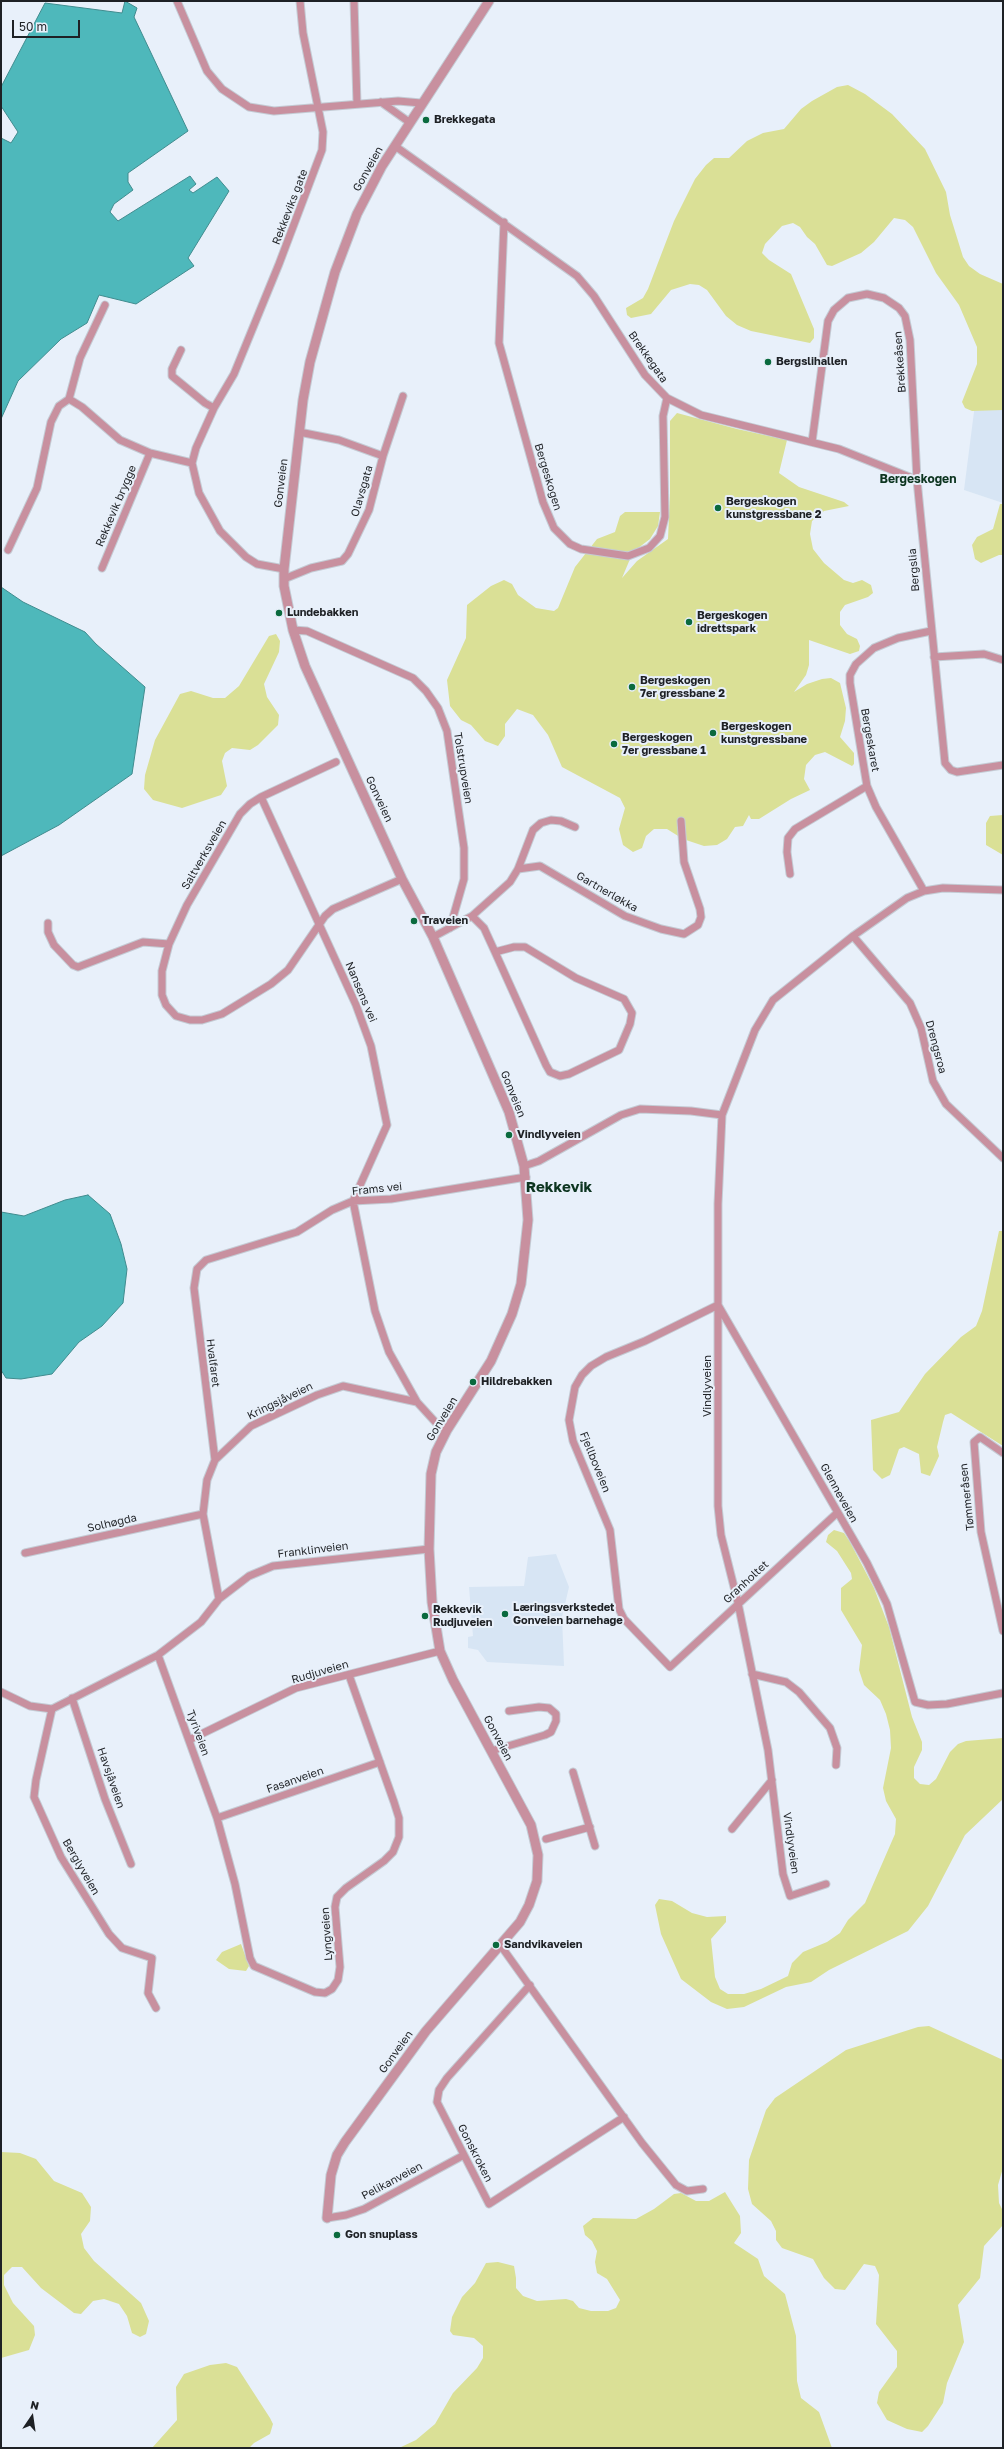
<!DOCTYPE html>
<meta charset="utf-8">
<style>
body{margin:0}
#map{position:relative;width:1004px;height:2449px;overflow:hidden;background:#e8f0fa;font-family:"Golos Text",sans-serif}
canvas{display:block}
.frame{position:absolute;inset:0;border:2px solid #1e2125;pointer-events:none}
.north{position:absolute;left:12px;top:2397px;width:40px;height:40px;-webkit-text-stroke:3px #e8f0fa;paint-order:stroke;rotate:13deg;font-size:11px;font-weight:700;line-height:16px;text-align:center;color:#1e2125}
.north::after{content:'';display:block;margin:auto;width:14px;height:18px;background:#1e2125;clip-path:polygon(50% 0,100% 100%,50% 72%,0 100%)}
.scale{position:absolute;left:12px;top:20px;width:68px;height:18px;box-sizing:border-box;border:2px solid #1e2125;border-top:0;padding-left:5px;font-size:12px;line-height:14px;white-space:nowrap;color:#1e2125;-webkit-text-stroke:3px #e8f0fa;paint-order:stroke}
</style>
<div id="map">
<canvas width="1004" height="2449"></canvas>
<div class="frame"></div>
<div class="north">N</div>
<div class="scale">50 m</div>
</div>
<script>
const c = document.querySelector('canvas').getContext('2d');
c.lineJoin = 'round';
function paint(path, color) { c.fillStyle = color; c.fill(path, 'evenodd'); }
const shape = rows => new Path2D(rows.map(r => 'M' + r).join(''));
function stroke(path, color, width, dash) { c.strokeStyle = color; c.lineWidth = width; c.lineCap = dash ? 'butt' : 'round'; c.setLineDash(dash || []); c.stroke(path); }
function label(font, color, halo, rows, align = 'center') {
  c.font = font + ' "Golos Text",sans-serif'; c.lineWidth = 4; c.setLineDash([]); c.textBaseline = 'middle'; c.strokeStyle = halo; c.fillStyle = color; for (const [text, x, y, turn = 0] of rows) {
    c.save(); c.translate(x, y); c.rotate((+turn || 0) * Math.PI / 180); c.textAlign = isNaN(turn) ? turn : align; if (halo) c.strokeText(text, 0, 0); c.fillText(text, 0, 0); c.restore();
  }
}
paint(shape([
 [1003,402,1003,503,964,490,975,404],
 [556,1554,569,1587,562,1617,564,1666,487,1662,478,1650,468,1648,468,1637,473,1636,469,1587,524,1586,528,1557]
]), '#d7e5f4');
paint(shape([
 [848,85,865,94,892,114,925,149,946,192,950,215,963,257,969,266,980,274,1003,284,1003,410,972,411,965,408,962,402,977,364,977,347,959,305,936,273,913,227,905,220,894,218,874,242,861,253,832,266,827,265,815,244,807,237,800,227,793,223,782,226,765,244,762,253,769,260,791,274,814,329,814,338,810,343,751,331,737,325,726,316,707,290,699,285,690,284,671,290,651,314,631,318,627,315,626,308,643,298,648,289,674,221,695,179,706,165,714,158,729,158,747,141,763,133,784,129,801,109,812,101,837,87],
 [677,413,737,429,787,440,779,473,799,487,844,502,849,506,824,511,812,521,810,534,813,549,824,563,844,580,853,583,862,580,871,585,873,593,868,597,845,605,840,612,840,625,847,634,857,639,860,646,859,651,850,654,809,640,809,665,806,675,794,692,807,684,822,679,831,678,840,683,846,708,845,721,840,737,854,753,854,764,852,766,825,752,815,755,806,765,804,779,810,790,791,799,759,819,751,819,749,815,743,826,735,827,727,839,717,845,704,846,683,839,667,829,654,829,646,836,642,848,633,852,623,845,619,829,625,808,620,798,562,767,548,735,533,715,517,709,505,724,505,736,498,746,485,741,471,725,461,720,450,706,447,680,466,638,467,605,491,586,504,580,512,584,518,595,536,608,554,611,558,608,575,567,597,539,615,532,620,516,625,512,660,512,658,526,650,539,633,552,622,578,637,561,668,539,670,493,670,421],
 [1000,504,1003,504,1003,555,999,555,981,563,975,559,972,545,977,537,993,529],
 [276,634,280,641,279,652,264,684,267,697,279,715,278,725,258,745,250,750,232,748,225,753,222,761,227,786,221,795,182,808,153,800,144,789,145,775,155,740,180,694,191,691,213,698,225,698,239,686,269,636],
 [1003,815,1003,855,986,845,986,823,990,816],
 [999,1231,1003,1231,1003,1446,951,1413,945,1415,943,1422,937,1447,939,1456,930,1476,921,1473,919,1454,904,1447,899,1449,890,1475,882,1479,873,1470,871,1420,899,1412,925,1374,961,1337,976,1326,982,1311],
 [834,1530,844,1533,850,1542,874,1588,889,1627,912,1717,922,1742,922,1750,914,1767,914,1778,920,1784,929,1785,936,1779,950,1752,958,1744,966,1741,1003,1738,1003,1799,965,1835,928,1906,908,1931,829,1970,811,1982,786,1987,744,2007,727,2009,711,2002,681,1979,661,1934,655,1905,659,1899,672,1901,692,1913,707,1917,726,1916,726,1922,711,1939,715,1977,720,1989,728,1994,744,1994,761,1989,788,1976,792,1963,803,1952,827,1942,840,1933,848,1920,865,1903,895,1834,896,1819,886,1801,883,1788,891,1748,890,1730,886,1714,880,1700,864,1685,859,1670,862,1645,841,1610,841,1588,852,1579,851,1573,837,1551,826,1542,828,1535],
 [241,1944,249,1966,246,1971,229,1969,216,1960,222,1952],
 [929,2026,1003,2060,1003,2168,998,2185,999,2203,1003,2211,1003,2225,984,2246,980,2278,958,2305,964,2342,947,2383,943,2403,928,2426,922,2432,907,2429,887,2420,877,2403,879,2392,897,2367,897,2351,876,2324,879,2275,875,2266,864,2264,845,2290,835,2289,824,2278,813,2259,782,2248,776,2240,776,2231,771,2221,752,2204,748,2189,749,2160,766,2110,775,2098,846,2050,918,2027],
 [1,2152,20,2153,36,2159,54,2181,82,2193,91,2207,90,2221,81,2234,84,2248,94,2261,141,2303,149,2321,146,2334,140,2337,132,2333,127,2316,119,2304,104,2299,93,2301,81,2314,74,2313,41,2288,22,2267,12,2267,4,2275,4,2285,13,2303,34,2326,35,2335,29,2350,1,2358],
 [725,2192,740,2216,741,2233,734,2243,758,2259,764,2276,785,2294,796,2336,797,2381,801,2398,819,2412,832,2448,399,2448,416,2440,435,2424,453,2393,477,2368,483,2358,483,2346,474,2338,453,2335,450,2331,452,2317,462,2297,475,2283,486,2263,498,2262,514,2266,516,2278,516,2288,523,2296,537,2301,566,2299,573,2301,579,2308,591,2311,608,2311,616,2308,620,2300,607,2279,597,2273,595,2262,597,2251,592,2241,585,2235,583,2226,593,2218,636,2219,654,2209,674,2194,681,2193,696,2201,709,2201],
 [226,2363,237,2367,270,2418,273,2424,270,2434,254,2443,249,2448,152,2448,177,2420,176,2387,184,2374,210,2365]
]), '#dae096');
const water = shape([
 [125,1,137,8,134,17,188,131,128,173,128,182,133,190,114,204,110,212,118,221,190,176,196,184,189,190,193,193,217,177,229,191,188,258,194,266,136,304,99,295,87,323,61,339,18,381,1,419,1,138,11,143,18,132,1,106,1,87,45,3,122,13,125,1],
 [1,587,23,602,85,632,96,644,145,687,132,774,59,825,1,856,1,587],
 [88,1195,110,1214,121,1244,127,1269,123,1303,102,1326,79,1342,52,1374,21,1379,6,1378,1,1370,1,1212,24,1216,65,1200,88,1195]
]);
paint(water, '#4eb8bb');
stroke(water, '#408b8e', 1);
const minor = shape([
 [177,1,207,71,222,89,249,107,274,111,398,101,421,103],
 [354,1,357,104],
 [381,102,409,122],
 [395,146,577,276,594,296,645,375,667,398,701,415,839,449,917,480],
 [504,222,499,343,543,502,554,528,570,544,581,549,628,556,649,548,660,536,665,517,663,416,667,398],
 [181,350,172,369,172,376,205,403,214,408],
 [69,399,82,407,120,440,150,453,192,463],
 [299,432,339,440,383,456],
 [812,442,828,321,834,310,848,298,867,294,884,298,899,308,905,316,910,340,917,480,945,763,951,770,957,772,1003,765],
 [8,550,37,488,51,422,59,406,69,399,80,358,105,305],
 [102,568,150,453],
 [284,569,257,564,246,557,220,531,199,493,192,463,196,448,214,408,234,374,279,264,322,150,323,132,303,33,300,1],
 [284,579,311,568,342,561,348,554,369,510,383,456,403,396],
 [293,630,307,631,413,678,426,691,438,708,447,731,464,848,464,879,450,928],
 [934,657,984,654,1003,660],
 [336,762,261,797,250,804,240,814,187,905,169,944,162,971,162,995,166,1005,176,1016,190,1020,202,1020,222,1014,271,984,288,970,325,916,333,909,402,879],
 [261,797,356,1005,371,1046,387,1125,353,1201,375,1311,389,1352,417,1402],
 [518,869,540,866,625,916,661,929,684,934,698,925,701,917,700,909,684,862,681,821],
 [790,874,787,852,788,838,795,829,867,786],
 [924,891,876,807,867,786,850,683,850,675,856,664,874,648,898,638,931,631],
 [472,916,484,928,495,952,546,1065,550,1072,560,1076,569,1074,619,1050,630,1024,632,1013,624,999,576,978,525,947,514,947,495,952],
 [48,923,48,932,54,945,73,965,78,967,143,942,169,944],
 [853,936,910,1003,921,1028,933,1081,946,1104,1003,1158],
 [433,937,472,916,510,882,518,869,533,830,541,823,551,820,561,821,575,827],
 [722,1115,755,1030,773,1000,853,936,907,898,924,891,943,888,1003,890],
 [524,1166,539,1161,621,1115,640,1109,691,1111,722,1115,718,1204,718,1506,721,1535,738,1603,768,1750,783,1874,790,1896,826,1884],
 [1003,1453,980,1437,974,1442,981,1532,1003,1631],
 [215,1460,194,1288,197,1269,206,1260,297,1232,332,1210,353,1201,391,1199,526,1177],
 [837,1513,670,1667,624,1619,619,1609,610,1530,573,1441,569,1420,575,1387,582,1375,591,1366,606,1357,645,1341,718,1305,867,1563,887,1604,915,1702,928,1705,947,1704,1003,1693],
 [25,1553,203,1514],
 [219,1599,203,1514,207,1480,215,1460,251,1426,317,1395,343,1386,417,1402,438,1425,447,1430],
 [158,1655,217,1818,235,1884,250,1958,254,1966,315,1992,325,1993,332,1989,338,1980,340,1967,335,1907,337,1897,346,1888,384,1861,393,1852,399,1837,399,1818,394,1802,349,1675],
 [752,1674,786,1682,799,1692,830,1728,837,1748,836,1765],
 [1,1692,30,1706,52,1709,158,1655,201,1622,219,1599,249,1576,273,1566,429,1549],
 [72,1698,105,1799,131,1864],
 [52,1709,36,1780,34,1797,61,1857,109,1934,122,1948,152,1958,148,1993,156,2008],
 [189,1740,296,1688,440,1651],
 [491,1751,545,1735,551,1732,556,1721,556,1714,549,1708,539,1707,509,1711],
 [573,1772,595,1846],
 [217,1818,380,1762],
 [732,1829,772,1780],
 [546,1839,590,1827],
 [501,1946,642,2143,676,2185,687,2191,703,2189],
 [530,1985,447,2078,439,2090,437,2102,489,2204,624,2117],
 [327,2218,346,2215,364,2209,464,2155]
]);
const tertiary = shape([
 [327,2218,331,2175,337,2155,345,2142,426,2031,520,1922,529,1905,537,1881,538,1855,531,1825,453,1680,440,1651,432,1602,429,1549,431,1474,436,1452,447,1430,491,1361,512,1314,521,1284,528,1220,524,1166,509,1112,433,937,402,879,305,666,293,630,284,586,284,569,303,400,310,362,335,272,357,214,382,166,489,1]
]);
stroke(minor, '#c4cbd4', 9);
stroke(tertiary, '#c4cbd4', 11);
stroke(minor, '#c8909f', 7);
stroke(tertiary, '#c8909f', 9);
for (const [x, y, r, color] of [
 [426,120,4,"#0a6a3e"],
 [768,362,4,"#0a6a3e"],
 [718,508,4,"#0a6a3e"],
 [279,613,4,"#0a6a3e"],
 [689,622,4,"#0a6a3e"],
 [632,687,4,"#0a6a3e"],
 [713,733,4,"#0a6a3e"],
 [614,744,4,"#0a6a3e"],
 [414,921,4,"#0a6a3e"],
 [509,1135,4,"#0a6a3e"],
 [473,1382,4,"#0a6a3e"],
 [505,1614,4,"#0a6a3e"],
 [425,1616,4,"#0a6a3e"],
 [496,1945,4,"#0a6a3e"],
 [337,2235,4,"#0a6a3e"]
]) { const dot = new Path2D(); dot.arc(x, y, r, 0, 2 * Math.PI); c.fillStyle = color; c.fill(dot); stroke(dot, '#e8f0fa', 1.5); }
label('bold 11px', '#1e2125', '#e8f0fa', [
 ["Brekkegata",434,120],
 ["Bergslihallen",776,362],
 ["Bergeskogen",726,502],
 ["kunstgressbane 2",726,515],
 ["Lundebakken",287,613],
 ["Bergeskogen",697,616],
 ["idrettspark",697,629],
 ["Bergeskogen",640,681],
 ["7er gressbane 2",640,694],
 ["Bergeskogen",721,727],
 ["kunstgressbane",721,740],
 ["Bergeskogen",622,738],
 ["7er gressbane 1",622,751],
 ["Traveien",422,921],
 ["Vindlyveien",517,1135],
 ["Hildrebakken",481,1382],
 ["Læringsverkstedet",513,1608],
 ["Gonveien barnehage",513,1621],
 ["Rekkevik",433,1610],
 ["Rudjuveien",433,1623],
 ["Sandvikaveien",504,1945],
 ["Gon snuplass",345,2235]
], 'left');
label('11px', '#1e2125', '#e8f0fa', [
 ["Gonveien",368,169,-61],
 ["Rekkeviks gate",290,207,-69],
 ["Brekkegata",648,357,55],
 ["Brekkeåsen",900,362,-94],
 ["Bergeskogen",548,477,73],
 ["Gonveien",281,483,-83],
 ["Olavsgata",362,491,-74],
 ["Rekkevik brygge",116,506,-67],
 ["Bergslia",914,570,-95],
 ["Bergeskaret",870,740,80],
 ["Tolstrupveien",463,768,81],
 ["Gonveien",379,799,65],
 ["Saltverksveien",204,855,-60],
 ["Gartnerløkka",607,892,30],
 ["Nansens vei",361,992,67],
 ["Drengsroa",936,1047,75],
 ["Gonveien",513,1094,68],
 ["Frams vei",377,1189,-6],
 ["Hvalfaret",213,1363,83],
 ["Vindlyveien",708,1386,-90],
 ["Kringsjåveien",280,1401,-26],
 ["Gonveien",442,1419,-59],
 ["Fjellboveien",595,1462,68],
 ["Glenneveien",839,1493,61],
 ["Tømmeråsen",967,1497,-96],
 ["Solhøgda",112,1523,-13],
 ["Franklinveien",313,1550,-7],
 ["Granholtet",746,1582,-43],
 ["Rudjuveien",320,1672,-16],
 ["Tyriveien",198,1733,70],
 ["Gonveien",498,1738,62],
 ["Havsjåveien",111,1778,71],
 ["Fasanveien",295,1780,-19],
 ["Vindlyveien",791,1843,82],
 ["Berglyveien",81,1867,60],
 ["Lyngveien",327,1934,-94],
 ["Gonveien",396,2052,-54],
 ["Gonskroken",475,2153,63],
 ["Pelikanveien",392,2181,-28]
]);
label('bold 12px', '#0d3520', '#e8f0fa', [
 ["Bergeskogen",918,479]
]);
label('bold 15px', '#0d3520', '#e8f0fa', [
 ["Rekkevik",559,1187]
]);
</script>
